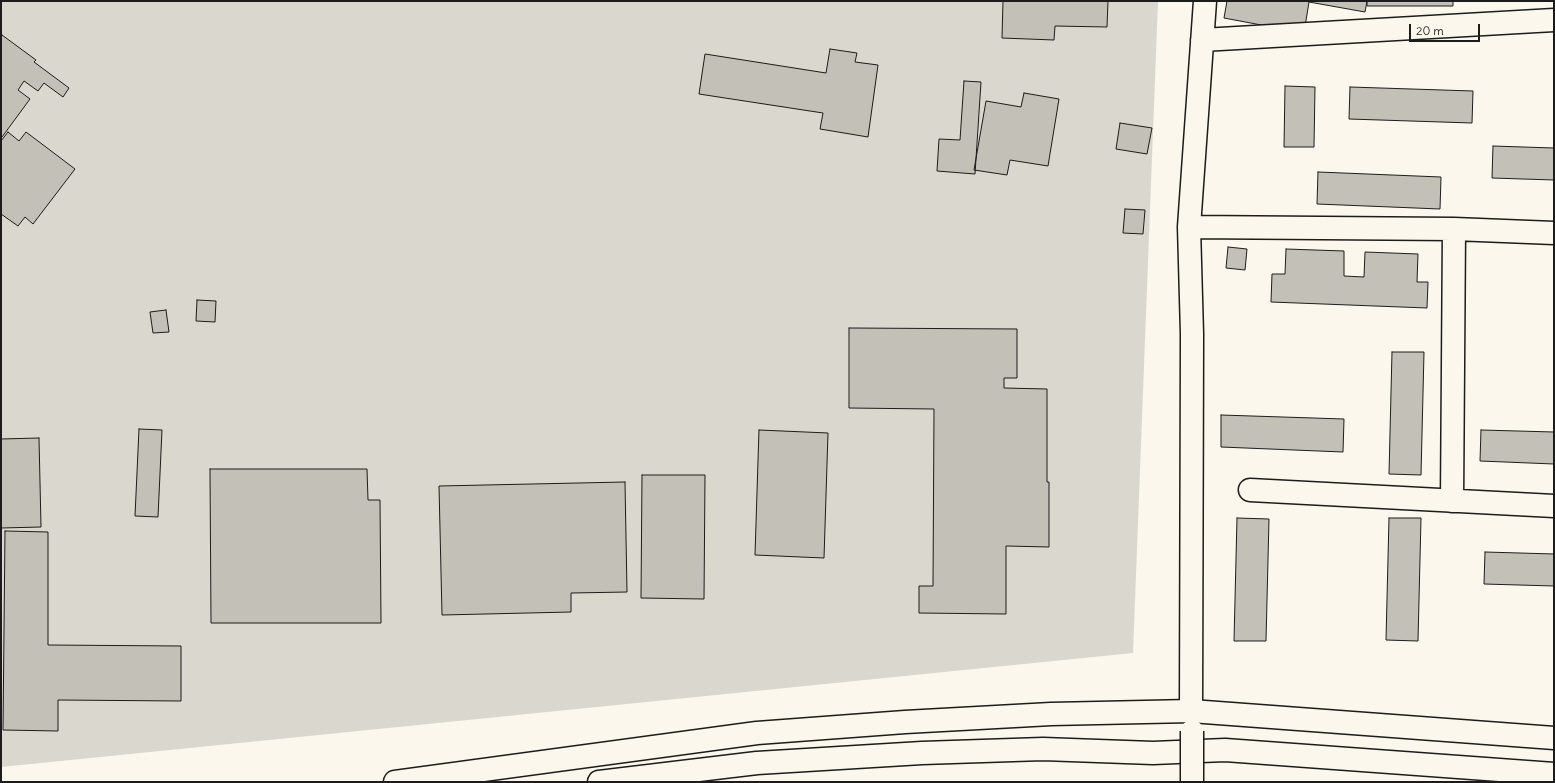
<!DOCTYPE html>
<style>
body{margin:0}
#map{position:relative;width:1555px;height:783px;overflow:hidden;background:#fbf7ec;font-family:Delius,sans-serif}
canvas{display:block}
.frame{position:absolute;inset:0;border:2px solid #1c1c1c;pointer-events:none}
.scale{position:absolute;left:1409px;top:24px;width:71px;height:18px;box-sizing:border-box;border:2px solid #1c1c1c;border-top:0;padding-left:5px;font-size:12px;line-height:14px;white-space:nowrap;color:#1c1c1c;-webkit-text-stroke:3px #fbf7ec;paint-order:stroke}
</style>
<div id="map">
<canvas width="1555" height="783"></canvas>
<div class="frame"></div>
<div class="scale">20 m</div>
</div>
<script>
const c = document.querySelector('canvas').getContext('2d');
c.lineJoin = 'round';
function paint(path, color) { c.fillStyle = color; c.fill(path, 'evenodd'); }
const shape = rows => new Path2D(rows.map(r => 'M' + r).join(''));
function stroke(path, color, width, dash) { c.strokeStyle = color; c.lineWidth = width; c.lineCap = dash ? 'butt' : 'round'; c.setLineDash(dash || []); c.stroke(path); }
paint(shape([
 [1,1,1158,1,1133,653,1,767]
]), '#dad7ce');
const building = shape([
 [1003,1,1108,1,1107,27,1055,26,1054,40,1002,38,1003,1],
 [1227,1,1367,1,1365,12,1309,2,1304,33,1224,18,1227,1],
 [1367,1,1453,1,1453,6,1367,6,1367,1],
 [2,35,36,60,34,62,69,88,63,97,44,83,38,91,24,81,18,90,30,99,2,137,1,136,1,37,2,35],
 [830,49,857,53,855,62,878,65,868,137,820,129,823,113,699,94,705,54,826,73,830,49],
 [964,81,981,82,975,174,937,171,939,139,960,140,964,81],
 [1285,86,1315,87,1314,147,1284,147,1285,86],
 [1350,87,1473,91,1472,123,1349,119,1350,87],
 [1024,93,1059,99,1048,166,1010,160,1007,175,974,170,986,101,1021,107,1024,93],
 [1120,123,1152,128,1147,154,1116,149,1120,123],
 [8,132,19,141,26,132,75,169,33,224,25,217,18,226,1,214,1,141,8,132],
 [1493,146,1554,148,1554,180,1492,178,1493,146],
 [1318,172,1441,177,1440,209,1317,204,1318,172],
 [1125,209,1145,210,1143,234,1123,233,1125,209],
 [1228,247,1247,249,1245,270,1226,268,1228,247],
 [1286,249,1344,251,1344,276,1364,277,1365,252,1418,254,1417,282,1428,282,1427,308,1271,302,1272,274,1285,274,1286,249],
 [197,300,216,301,215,322,196,321,197,300],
 [166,310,169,332,153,333,150,312,166,310],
 [849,328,1017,329,1017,378,1004,378,1004,388,1047,389,1047,482,1049,482,1049,547,1006,546,1006,614,919,613,919,586,933,586,934,409,849,408,849,328],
 [1392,352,1424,352,1421,475,1389,474,1392,352],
 [1221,415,1344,419,1343,452,1221,447,1221,415],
 [139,429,162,430,158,517,135,516,139,429],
 [759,430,828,433,824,558,755,555,759,430],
 [1481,430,1554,432,1554,464,1480,461,1481,430],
 [39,438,41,527,1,528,1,439,39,438],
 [210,469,367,469,368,500,380,500,381,623,211,623,210,469],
 [642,475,705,475,704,599,641,598,642,475],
 [625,482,627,592,571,593,571,612,442,615,439,486,625,482],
 [1237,518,1269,519,1266,641,1234,641,1237,518],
 [1389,518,1421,518,1418,641,1386,640,1389,518],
 [5,531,48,532,48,645,181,646,181,701,58,700,58,731,3,730,5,531],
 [1485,552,1554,554,1554,586,1484,584,1485,552]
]);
paint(building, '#c3c0b8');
stroke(building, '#1c1c1c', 1);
const minor = shape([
 [1202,40,1554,20],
 [1189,227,1454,229,1554,233],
 [1250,490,1554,506],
 [1452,501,1454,229],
 [1191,711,1192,334,1189,227,1205,1]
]);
const major = shape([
 [395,782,757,733,905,722,1051,714,1191,711,1554,738]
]);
const highway = shape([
 [599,782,757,763,922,753,1043,749,1153,753,1225,750,1554,774]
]);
stroke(minor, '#1c1c1c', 25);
stroke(major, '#1c1c1c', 25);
stroke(highway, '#1c1c1c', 25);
stroke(minor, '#fbf7ec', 22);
stroke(major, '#fbf7ec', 22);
stroke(highway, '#fbf7ec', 22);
const majorBridge = shape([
 [1192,731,1192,782]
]);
stroke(majorBridge, '#1c1c1c', 25, []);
stroke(majorBridge, '#fbf7ec', 22);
</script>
